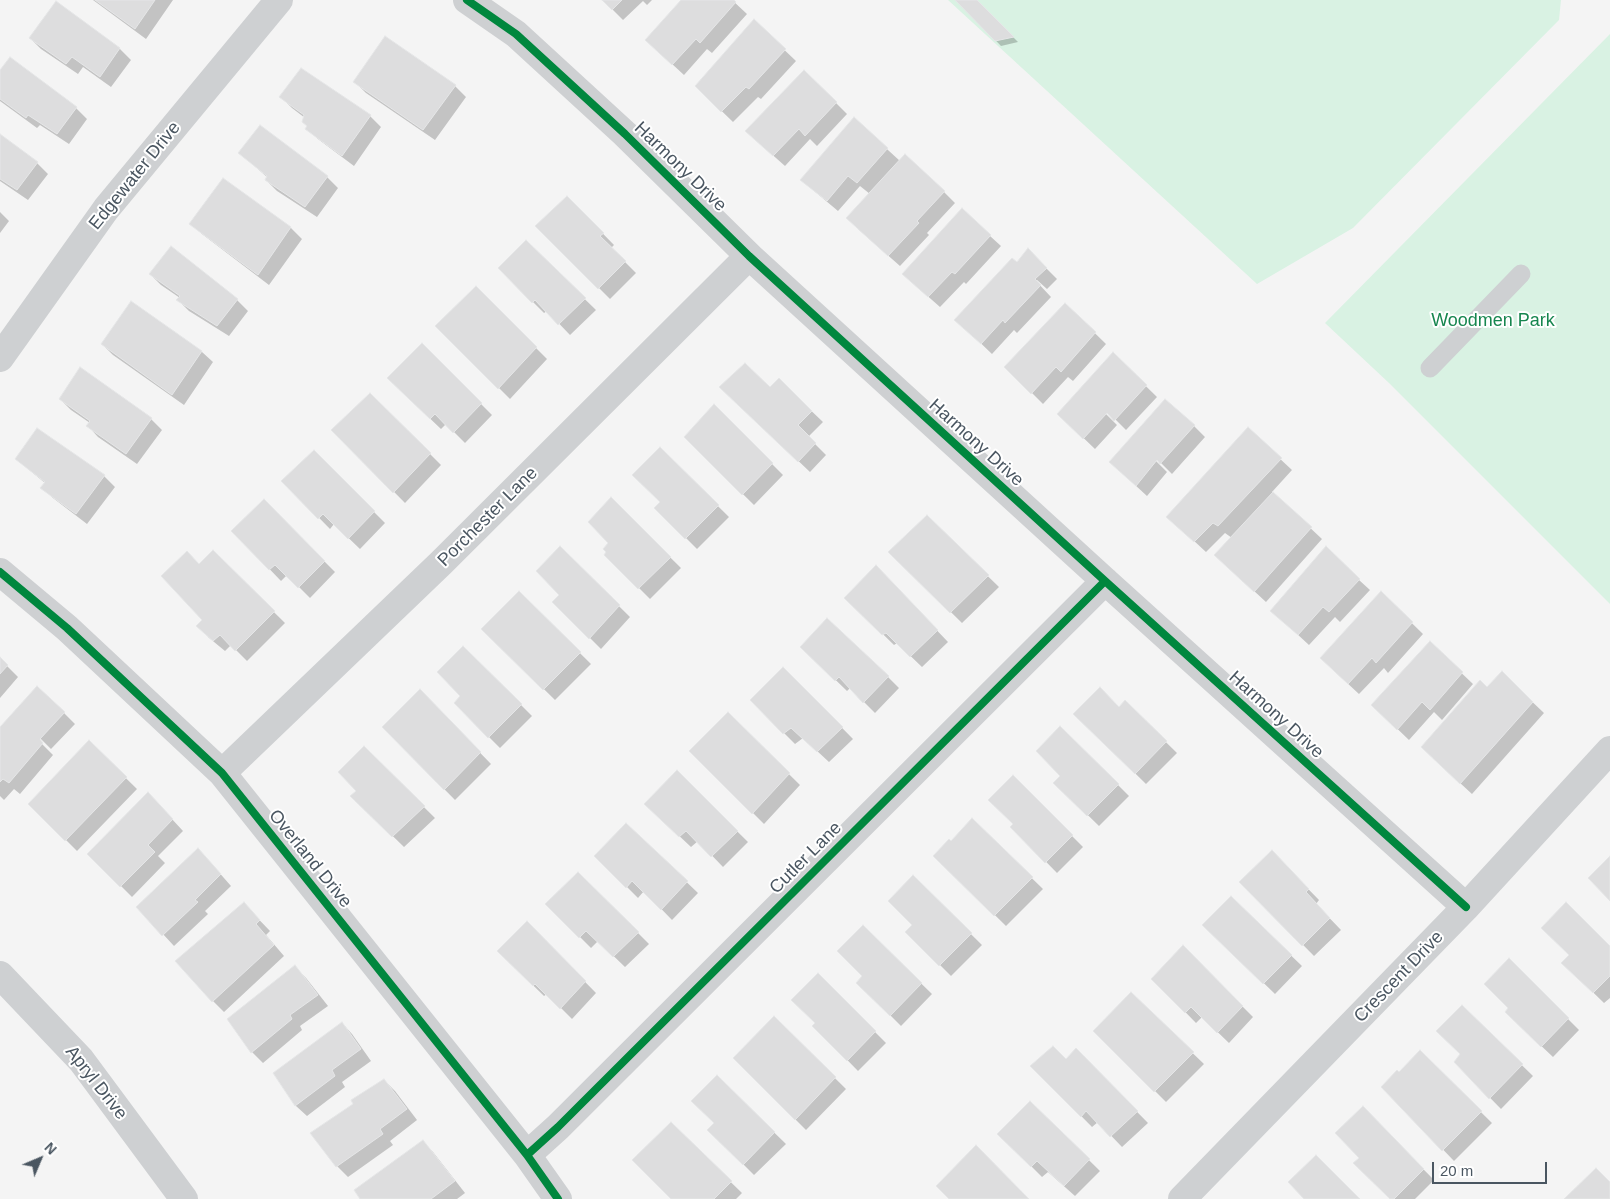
<!DOCTYPE html>
<style>
body{margin:0}
#map{position:relative;width:1610px;height:1199px;overflow:hidden;background:#f4f4f4;font-family:Helvetica,sans-serif}
canvas{display:block}
.north{position:absolute;left:15px;top:1134px;width:50px;height:50px;-webkit-text-stroke:4px #fff;paint-order:stroke;rotate:45deg;font-size:14px;font-weight:700;line-height:20px;text-align:center;color:#4a5661}
.north::after{content:'';display:block;margin:auto;width:18px;height:22px;background:#4a5661;clip-path:polygon(50% 0,100% 100%,50% 72%,0 100%)}
.scale{position:absolute;left:1432px;top:1162px;width:115px;height:22px;box-sizing:border-box;border:2px solid #4a5661;border-top:0;padding-left:6px;font-size:15px;line-height:18px;white-space:nowrap;color:#4a5661;-webkit-text-stroke:4px #fff;paint-order:stroke}
</style>
<div id="map">
<canvas width="1610" height="1199"></canvas>
<div class="north">N</div>
<div class="scale">20 m</div>
</div>
<script>
const c = document.querySelector('canvas').getContext('2d');
c.lineJoin = 'round';
function paint(path, color) { c.fillStyle = color; c.fill(path, 'evenodd'); }
const shape = rows => new Path2D(rows.map(r => 'M' + r).join(''));
function stroke(path, color, width, dash) { c.strokeStyle = color; c.lineWidth = width; c.lineCap = dash ? 'butt' : 'round'; c.setLineDash(dash || []); c.stroke(path); }
function label(font, color, halo, rows, align = 'center') {
  c.font = font + ' Helvetica,sans-serif'; c.lineWidth = 4; c.setLineDash([]); c.textBaseline = 'middle'; c.strokeStyle = halo; c.fillStyle = color; for (const [text, x, y, turn = 0] of rows) {
    c.save(); c.translate(x, y); c.rotate((+turn || 0) * Math.PI / 180); c.textAlign = isNaN(turn) ? turn : align; if (halo) c.strokeText(text, 0, 0); c.fillText(text, 0, 0); c.restore();
  }
}
paint(shape([
 [948,0,1561,0,1559,20,1353,228,1257,284],
 [1610,34,1610,604,1389,383,1325,323]
]), '#d9f2e3');
paint(shape([
 [93,0,173,0,146,39],
 [603,0,652,0,647,5,643,1,623,20],
 [683,0,732,0,747,14,712,53,707,49,684,75,658,51],
 [957,0,976,0,1018,42,1001,46],
 [754,21,796,61,761,99,758,97,733,122,696,86],
 [30,38,120,49,131,60,111,87,83,67,78,74,41,49],
 [302,70,370,116,381,127,354,166,318,139,307,129,309,127,305,118,292,108,281,97],
 [804,71,847,114,817,146,810,139,785,166,758,142],
 [0,72,76,108,87,119,69,144,40,125,37,128,0,101],
 [355,82,455,86,466,97,435,140,366,93],
 [854,119,900,161,944,192,955,203,927,233,929,235,900,266,858,229,870,194,860,186,838,211,801,180],
 [0,135,37,163,48,174,28,200,0,181],
 [240,153,327,177,338,188,317,217,277,191,266,180,268,178],
 [223,180,291,228,302,239,269,285,202,234,191,224],
 [567,197,614,245,611,248,636,273,610,299,537,226],
 [0,212,9,221,0,233],
 [990,236,1001,246,966,284,964,282,940,307,915,285],
 [526,242,596,310,570,335,547,311,544,313,499,268],
 [1028,250,1057,279,1047,289,1037,280,1036,281,1051,297,1017,333,1014,330,992,354,967,330],
 [150,274,237,300,248,311,229,336,189,311,178,300,180,298,161,285],
 [476,288,547,359,510,399,437,326],
 [1065,304,1106,344,1073,381,1068,377,1043,404,1006,367],
 [102,344,202,352,213,362,184,405,113,355],
 [422,345,492,415,465,443,446,424,441,429,399,389],
 [1113,354,1157,397,1126,430,1104,408,1102,410,1117,425,1095,449,1070,425],
 [80,368,151,419,162,430,137,464,98,437,88,426,90,423,71,410,60,399],
 [779,380,823,422,808,437,826,455,810,472,732,398,770,389],
 [370,394,441,465,405,503,333,430],
 [714,406,783,475,754,505,685,437],
 [1194,426,1205,437,1172,474,1153,455,1152,457,1167,472,1147,496,1122,473],
 [1248,429,1292,470,1272,492,1322,539,1266,602,1227,566,1232,538,1225,533,1206,552,1179,527],
 [37,430,104,476,115,487,87,524,53,498,42,488,45,483,16,459],
 [660,449,729,517,697,549,656,508,661,502],
 [314,452,385,523,360,549,334,524,330,529,283,481],
 [611,499,681,568,650,599,606,555,610,542],
 [264,501,335,572,310,598,287,575,281,581,233,531],
 [927,517,999,587,962,623,890,552],
 [560,548,630,617,601,649,554,602,561,595],
 [213,552,285,623,247,661,231,645,225,651,208,637,204,620,200,565],
 [887,578,948,642,922,667,897,643,894,645,846,598],
 [1359,580,1370,590,1340,622,1335,617,1309,645,1283,621],
 [519,593,591,664,555,700,483,629],
 [1381,593,1423,634,1388,673,1384,668,1359,694,1332,669],
 [1430,643,1473,684,1442,720,1434,712,1409,740,1384,716],
 [463,647,532,716,500,748,489,737,462,695],
 [813,658,888,677,899,688,875,713,850,688,847,691],
 [0,659,18,677,0,698],
 [783,668,853,739,829,762,803,738,795,744,751,700],
 [1502,673,1544,713,1472,794,1433,758,1487,689],
 [420,691,491,764,455,800,383,727],
 [1125,702,1177,753,1146,784,1075,714,1119,708],
 [64,713,75,724,51,749,36,734,34,736,53,755,20,794,14,789,4,800,0,796,0,729],
 [728,714,800,785,764,824,691,751],
 [1060,727,1129,796,1099,826,1055,783,1061,776],
 [89,742,137,789,77,851,30,804],
 [364,748,435,818,404,847,363,807,358,791],
 [677,772,748,842,723,867,698,841,691,847,657,815],
 [1013,777,1083,847,1057,873,1012,827,1014,824],
 [159,805,183,831,158,856,165,863,132,897,89,854],
 [972,820,1043,889,1006,926,935,856,952,842],
 [626,824,698,893,672,920,644,891,638,898,596,856],
 [1272,852,1319,900,1316,904,1341,930,1314,956,1241,882],
 [209,861,231,886,205,911,208,914,174,946,138,907],
 [578,873,649,944,625,967,598,941,591,948,547,904],
 [913,877,982,945,951,976,907,932,914,925],
 [1231,898,1302,966,1275,994,1204,925],
 [244,904,270,931,266,935,284,956,224,1012,213,1001],
 [527,923,596,993,572,1019,547,994,544,996,498,951],
 [863,927,932,994,901,1026,858,983,864,976],
 [1183,947,1253,1017,1229,1043,1202,1017,1196,1023,1153,979],
 [1610,948,1610,998,1604,1003,1563,963],
 [1509,960,1579,1030,1553,1057,1517,1023,1509,1008],
 [295,967,306,978,328,1006,300,1026,302,1030,263,1063,252,1052,228,1020],
 [818,975,886,1043,858,1071,814,1026,817,1023],
 [1131,994,1204,1064,1166,1102,1095,1031],
 [1462,1007,1533,1076,1501,1109,1455,1062,1461,1054],
 [774,1018,846,1089,806,1130,734,1058],
 [342,1023,352,1034,371,1061,342,1082,345,1087,307,1116,296,1106,275,1074],
 [1076,1050,1148,1123,1122,1147,1098,1122,1092,1127,1032,1066,1066,1061],
 [1420,1052,1492,1123,1454,1161,1383,1087,1399,1074],
 [717,1077,786,1144,754,1175,709,1130,715,1123],
 [384,1080,395,1091,417,1120,390,1141,393,1145,348,1177,337,1166,312,1133,354,1104],
 [1030,1102,1100,1171,1075,1196,1048,1172,1042,1177,999,1134],
 [1363,1108,1434,1180,1415,1199,1391,1199,1361,1158],
 [671,1124,742,1193,736,1199,673,1199],
 [422,1141,433,1152,465,1193,457,1199,362,1199]
]), '#0003');
const building = shape([
 [95,0,155,0,135,29,95,0],
 [602,0,622,0,612,10,602,0],
 [681,0,734,0,736,2,700,43,696,39,672,65,645,40,681,0],
 [955,0,977,0,1014,37,995,41,955,0],
 [56,1,120,48,100,77,72,57,66,64,29,38,56,1],
 [754,19,786,49,749,89,746,87,721,112,695,86,754,19],
 [385,36,456,85,423,130,353,82,385,36],
 [10,57,77,107,57,134,28,115,26,118,0,99,0,70,10,57],
 [301,68,371,115,342,156,305,129,307,126,302,122,304,115,279,97,301,68],
 [804,70,837,102,805,136,799,129,773,156,745,131,804,70],
 [854,117,888,148,857,183,848,176,827,201,800,180,854,117],
 [260,125,328,176,305,207,265,180,267,176,238,153,260,125],
 [0,134,38,162,17,190,0,179,0,134],
 [905,154,945,191,917,221,919,223,888,256,846,218,905,154],
 [223,178,291,227,258,275,189,224,223,178],
 [567,196,604,233,600,236,626,261,598,289,535,226,567,196],
 [962,208,991,235,955,274,952,272,928,297,902,274,962,208],
 [526,240,586,298,558,325,535,300,532,303,498,268,526,240],
 [171,246,238,299,217,326,176,300,180,296,149,274,171,246],
 [1028,248,1047,268,1035,279,1041,285,1005,323,1003,320,981,344,954,320,1012,258,1017,262,1028,248],
 [476,286,537,347,498,389,435,326,476,286],
 [131,301,202,351,172,395,101,344,131,301],
 [1065,303,1096,332,1061,372,1056,367,1031,394,1004,367,1065,303],
 [422,343,482,403,453,433,435,414,430,419,387,378,422,343],
 [1113,352,1147,385,1114,421,1107,413,1083,439,1057,414,1113,352],
 [745,363,770,387,779,378,812,411,798,425,816,443,798,462,719,387,745,363],
 [80,367,152,418,126,454,86,426,90,421,59,399,80,367],
 [370,393,431,453,393,493,331,430,370,393],
 [1165,399,1195,425,1160,464,1157,460,1136,486,1109,462,1165,399],
 [714,404,773,463,742,495,684,437,714,404],
 [1248,427,1282,458,1218,526,1213,523,1194,542,1166,517,1248,427],
 [37,428,105,475,76,514,40,488,45,482,15,459,37,428],
 [660,447,719,505,685,539,654,508,660,502,632,475,660,447],
 [314,450,375,511,348,539,323,514,318,519,281,481,314,450],
 [1273,492,1312,527,1254,592,1214,555,1273,492],
 [611,497,671,557,638,589,604,555,606,552,603,549,608,543,588,522,611,497],
 [264,499,325,561,298,588,275,565,269,570,231,531,264,499],
 [927,515,989,575,950,613,888,552,927,515],
 [560,546,620,605,589,639,552,602,559,595,536,571,560,546],
 [1326,546,1360,579,1329,612,1323,607,1298,635,1270,611,1326,546],
 [213,550,275,611,235,651,220,635,213,641,196,626,202,620,161,576,187,551,199,564,213,550],
 [876,565,938,630,910,657,886,633,882,635,844,598,876,565],
 [519,591,581,652,543,690,481,629,519,591],
 [1381,591,1413,622,1376,663,1372,658,1348,684,1320,658,1381,591],
 [827,618,889,676,863,703,839,677,835,681,800,647,827,618],
 [1430,641,1463,672,1430,710,1422,702,1397,730,1371,705,1430,641],
 [463,646,522,704,488,738,454,703,460,696,437,672,463,646],
 [0,657,8,665,0,674,0,657],
 [783,667,843,727,817,752,791,728,783,734,750,700,783,667],
 [1502,671,1533,702,1460,784,1421,747,1480,680,1487,687,1502,671],
 [37,686,65,712,40,739,43,743,9,783,3,779,0,782,0,727,37,686],
 [1100,687,1119,707,1125,700,1167,741,1135,774,1073,714,1100,687],
 [420,689,481,752,444,790,382,727,420,689],
 [728,712,790,773,752,814,689,751,728,712],
 [1060,726,1119,784,1087,816,1053,783,1060,776,1036,751,1060,726],
 [89,740,127,777,65,841,28,804,89,740],
 [364,746,425,806,392,837,350,796,356,791,338,772,364,746],
 [677,770,738,831,711,857,686,831,679,837,644,804,677,770],
 [1013,775,1073,835,1045,863,1010,827,1013,824,988,800,1013,775],
 [148,792,173,819,148,845,155,852,120,887,87,854,148,792],
 [972,818,1033,877,994,916,933,856,949,839,951,841,972,818],
 [626,823,688,881,661,910,632,881,626,888,594,856,626,823],
 [198,848,221,874,195,900,198,902,162,936,136,907,198,848],
 [1272,850,1309,889,1306,892,1330,918,1302,946,1239,882,1272,850],
 [1610,856,1610,901,1588,878,1610,856],
 [578,872,639,932,613,957,586,931,579,938,545,904,578,872],
 [913,875,972,933,939,966,905,932,912,925,888,901,913,875],
 [1231,896,1292,955,1263,984,1202,925,1231,896],
 [244,902,260,920,256,924,274,945,212,1002,175,961,244,902],
 [1566,902,1610,946,1610,976,1593,993,1561,963,1569,955,1541,928,1566,902],
 [527,921,586,981,560,1009,535,984,533,986,497,951,527,921],
 [863,925,922,983,890,1016,856,983,862,976,837,951,863,925],
 [1183,945,1243,1006,1217,1033,1191,1007,1185,1013,1151,979,1183,945],
 [1509,958,1569,1018,1541,1047,1505,1012,1508,1008,1484,984,1509,958],
 [295,965,318,995,290,1015,292,1019,251,1053,227,1019,295,965],
 [818,973,876,1031,847,1061,812,1026,815,1023,791,1000,818,973],
 [1131,992,1194,1052,1154,1092,1093,1031,1131,992],
 [1462,1005,1523,1064,1489,1099,1454,1062,1460,1054,1436,1031,1462,1005],
 [774,1016,836,1077,795,1120,733,1058,774,1016],
 [342,1022,361,1049,332,1070,335,1076,295,1106,273,1073,342,1022],
 [1053,1046,1066,1059,1076,1048,1138,1111,1110,1137,1086,1111,1081,1117,1030,1066,1053,1046],
 [1420,1050,1482,1111,1442,1151,1381,1087,1397,1070,1399,1072,1420,1050],
 [717,1075,775,1132,743,1165,707,1130,714,1123,691,1101,717,1075],
 [384,1079,407,1109,380,1129,383,1134,336,1167,310,1133,353,1104,351,1100,384,1079],
 [1030,1101,1090,1159,1064,1186,1037,1161,1031,1167,997,1134,1030,1101],
 [1363,1106,1424,1169,1394,1199,1390,1199,1353,1163,1359,1158,1335,1133,1363,1106],
 [671,1122,732,1181,714,1199,671,1199,632,1160,671,1122],
 [423,1140,455,1181,431,1199,360,1199,354,1190,423,1140],
 [976,1145,1029,1199,949,1199,936,1186,976,1145],
 [1316,1155,1360,1199,1304,1199,1288,1182,1316,1155],
 [1596,1168,1610,1182,1610,1199,1564,1199,1596,1168]
]);
paint(building, '#ddddde');
stroke(building, '#e5e6e7', 1);
stroke(shape([
 [1430,368,1521,274]
]), '#ced0d2', 19);
stroke(shape([
 [467,0,516,34,625,134,749,256,1105,581,1466,907],
 [0,358,106,209,279,0],
 [0,572,67,628,222,773,527,1155,558,1199],
 [222,773,441,563,749,256],
 [0,975,81,1060,184,1199],
 [527,1155,558,1127,1105,581],
 [1182,1199,1466,907,1610,750]
]), '#ced0d2', 28);
stroke(shape([
 [467,0,516,34,625,134,749,256,1105,581,1466,907],
 [0,572,67,628,222,773,527,1155,558,1199],
 [527,1155,558,1127,1105,581]
]), '#00873e', 8);
label('18px', '#4a5661', '#fff', [
 ["Harmony Drive",680,167,44],
 ["Edgewater Drive",135,176,-51],
 ["Harmony Drive",976,443,42],
 ["Porchester Lane",488,517,-45],
 ["Harmony Drive",1276,715,42],
 ["Cutler Lane",806,858,-45],
 ["Overland Drive",310,859,51],
 ["Crescent Drive",1399,977,-46],
 ["Apryl Drive",96,1083,52]
]);
label('18px', '#17864f', '#fff', [
 ["Woodmen Park",1493,321]
]);
</script>
